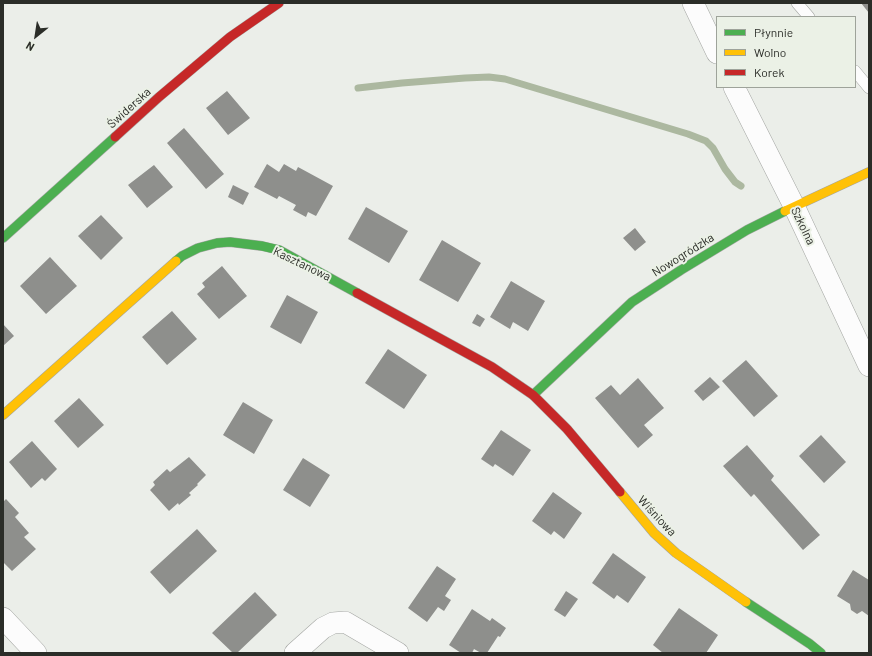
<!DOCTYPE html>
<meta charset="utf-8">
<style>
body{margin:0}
#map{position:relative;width:872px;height:656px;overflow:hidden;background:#ebeee9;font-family:Barlow,sans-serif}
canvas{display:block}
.frame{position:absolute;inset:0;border:4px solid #2b2d28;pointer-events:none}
.legend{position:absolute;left:716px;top:16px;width:140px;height:72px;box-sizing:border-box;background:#ebf1e6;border:1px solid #9ea39a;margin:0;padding:5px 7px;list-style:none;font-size:12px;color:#2b2d28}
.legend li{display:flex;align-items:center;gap:8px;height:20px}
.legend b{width:20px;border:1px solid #9ea39a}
.north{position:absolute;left:16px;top:16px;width:40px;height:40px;-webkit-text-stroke:3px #ebf1e6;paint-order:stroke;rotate:210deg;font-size:11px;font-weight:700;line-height:16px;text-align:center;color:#2b2d28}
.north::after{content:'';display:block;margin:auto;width:14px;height:18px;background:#2b2d28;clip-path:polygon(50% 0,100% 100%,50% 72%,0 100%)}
</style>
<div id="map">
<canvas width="872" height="656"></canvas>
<div class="frame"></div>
<ul class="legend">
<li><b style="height:5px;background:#4caf50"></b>Płynnie</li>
<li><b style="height:5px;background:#ffc107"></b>Wolno</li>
<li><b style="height:5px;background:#c62828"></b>Korek</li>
</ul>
<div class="north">N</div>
</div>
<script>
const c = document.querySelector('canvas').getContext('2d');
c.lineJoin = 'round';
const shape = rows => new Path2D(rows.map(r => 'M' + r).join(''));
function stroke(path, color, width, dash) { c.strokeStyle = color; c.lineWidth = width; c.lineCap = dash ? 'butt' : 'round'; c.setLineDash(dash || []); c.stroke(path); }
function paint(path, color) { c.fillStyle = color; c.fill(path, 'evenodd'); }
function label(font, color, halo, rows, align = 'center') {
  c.font = font + ' Barlow,sans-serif'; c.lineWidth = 4; c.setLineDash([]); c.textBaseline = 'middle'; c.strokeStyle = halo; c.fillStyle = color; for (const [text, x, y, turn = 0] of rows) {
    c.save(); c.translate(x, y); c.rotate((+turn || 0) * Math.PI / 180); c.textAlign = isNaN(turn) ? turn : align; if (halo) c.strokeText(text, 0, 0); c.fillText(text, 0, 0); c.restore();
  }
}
stroke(shape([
 [358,88,402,83,465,78,489,77,505,79,688,134,706,141,713,148,725,169,735,182,741,186]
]), '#acb8a0', 7);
paint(shape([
 [861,3,869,3,869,13],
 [227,91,250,118,228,135,206,108],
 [184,128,224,174,206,189,167,143],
 [267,164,279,172,284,164,296,171,298,167,333,186,316,216,308,212,306,217,293,210,296,205,279,196,277,199,254,187],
 [154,165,173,187,147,208,128,185],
 [233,185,249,193,243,205,228,197],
 [366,207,408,231,389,263,348,239],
 [101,215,123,238,101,260,78,236],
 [635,228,646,242,635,251,623,238],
 [442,240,481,263,458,302,419,280],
 [50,257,77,286,46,314,20,286],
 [222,266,247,296,219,319,197,294,205,287,202,283],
 [511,281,545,301,528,331,513,322,510,329,490,317],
 [287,295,318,312,301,344,270,327],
 [172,311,197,339,167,365,142,337],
 [477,314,485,319,480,327,472,323],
 [3,324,14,336,3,346],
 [388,349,427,375,404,409,365,383],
 [746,360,778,396,754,417,722,381],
 [710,377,720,387,703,401,694,391],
 [638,378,664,408,644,425,653,435,638,448,595,398,611,385,620,395],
 [79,398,104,425,78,448,54,421],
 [243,402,273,420,254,454,223,435],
 [501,430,531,450,513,476,495,464,493,467,481,459],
 [821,435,846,462,824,483,799,456],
 [32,441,57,469,45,481,42,478,31,488,9,462],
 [747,445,774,476,771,480,820,535,803,550,754,494,751,497,723,466],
 [189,457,206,475,197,484,198,485,189,493,191,495,179,505,178,503,169,511,150,490,155,485,153,482,167,469,170,472],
 [303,458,330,475,310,507,283,490],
 [553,492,582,513,564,539,554,531,551,535,532,521],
 [6,499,19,513,15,517,29,533,24,537,36,549,12,571,3,562,3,502],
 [197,529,217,551,170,594,150,572],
 [613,553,646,577,628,603,617,595,614,599,592,583],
 [437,566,456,579,445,596,451,600,444,611,438,607,427,622,408,608],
 [853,570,869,580,869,616,862,611,857,614,851,610,850,604,837,596],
 [566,591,578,599,565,617,554,610],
 [255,592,277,615,237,653,233,653,212,633],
 [679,608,718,635,706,653,663,653,653,645],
 [472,609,490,621,492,618,506,628,500,637,498,636,487,653,481,653,474,649,472,653,461,653,449,645]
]), '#8e8f8c');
const lane = shape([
 [797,3,809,17],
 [855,71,869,88]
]);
const street = shape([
 [693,3,717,53],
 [734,87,794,206,869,366],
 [3,618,36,653],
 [295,653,323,628,333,623,345,622,398,653]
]);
const fast = shape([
 [3,238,115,137],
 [176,261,182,256,198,248,217,243,230,242,262,246,279,250,357,293],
 [533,395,632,302,681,270,747,230,785,211],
 [746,602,810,644,821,653]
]);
const slow = shape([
 [785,211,869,172],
 [3,415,176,261],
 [620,492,654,533,676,553,746,602]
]);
const jam = shape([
 [115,137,159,97,230,37,279,3],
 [357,293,492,367,533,395,567,429,620,492]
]);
stroke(lane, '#a3a5a2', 12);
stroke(street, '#a3a5a2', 22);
stroke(fast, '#a3a5a2', 10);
stroke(slow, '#a3a5a2', 10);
stroke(jam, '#a3a5a2', 10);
stroke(lane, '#fcfcfc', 11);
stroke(street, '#fcfcfc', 21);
stroke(fast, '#4caf50', 9);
stroke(slow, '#ffc107', 9);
stroke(jam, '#c62828', 9);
label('12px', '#2b2d28', '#ebf1e6', [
 ["Świderska",129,108,-42],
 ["Szkolna",803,226,64],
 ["Nowogródzka",683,255,-32],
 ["Kasztanowa",302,264,26],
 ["Wiśniowa",657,516,47]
]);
</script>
